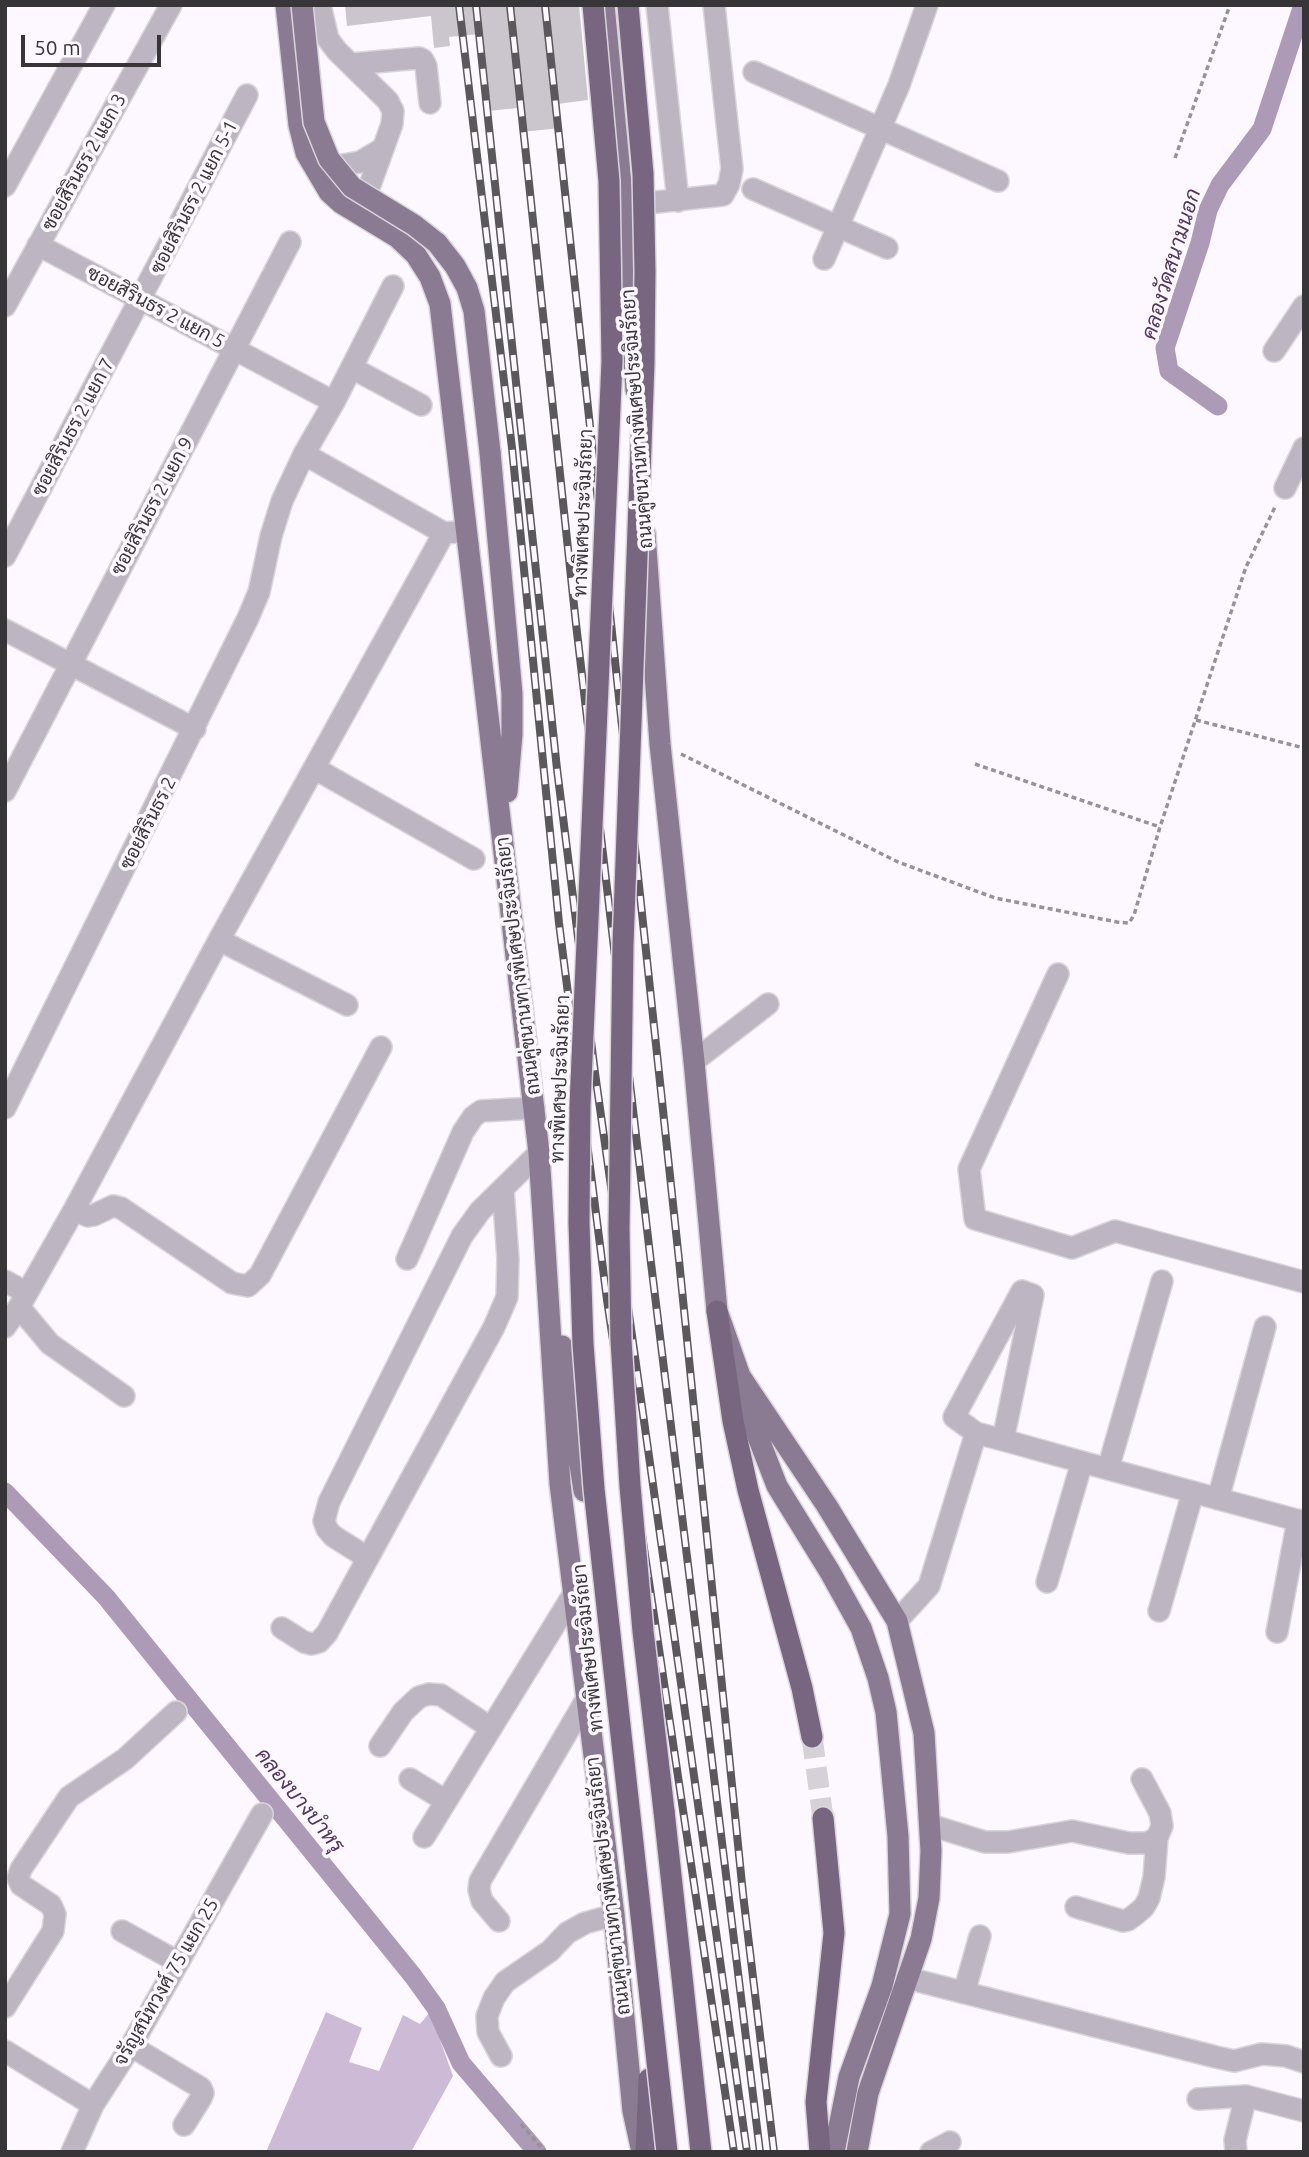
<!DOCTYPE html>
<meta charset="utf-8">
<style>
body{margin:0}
#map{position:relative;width:1309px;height:2157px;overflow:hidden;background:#fdf8ff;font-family:Ubuntu,sans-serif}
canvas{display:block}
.frame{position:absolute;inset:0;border:7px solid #373538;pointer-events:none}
.scale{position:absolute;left:21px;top:35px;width:140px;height:32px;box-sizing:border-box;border:4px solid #373538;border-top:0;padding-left:9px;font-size:21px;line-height:24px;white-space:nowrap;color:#373538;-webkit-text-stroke:5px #fdf8ff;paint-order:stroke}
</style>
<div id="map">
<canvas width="1309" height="2157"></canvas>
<div class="frame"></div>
<div class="scale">50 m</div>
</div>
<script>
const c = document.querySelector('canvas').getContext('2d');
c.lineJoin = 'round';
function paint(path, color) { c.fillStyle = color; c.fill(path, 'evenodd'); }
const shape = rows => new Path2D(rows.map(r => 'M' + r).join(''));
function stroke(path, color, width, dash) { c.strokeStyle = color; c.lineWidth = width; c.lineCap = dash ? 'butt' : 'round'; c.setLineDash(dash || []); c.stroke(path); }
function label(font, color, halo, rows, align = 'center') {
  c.font = font + ' Ubuntu,Sarabun,sans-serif'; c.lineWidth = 7; c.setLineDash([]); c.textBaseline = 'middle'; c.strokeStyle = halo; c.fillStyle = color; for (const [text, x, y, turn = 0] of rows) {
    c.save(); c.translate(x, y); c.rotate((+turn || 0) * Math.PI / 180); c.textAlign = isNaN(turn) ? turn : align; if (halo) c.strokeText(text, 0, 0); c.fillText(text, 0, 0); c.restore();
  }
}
paint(shape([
 [326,2012,362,2028,349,2062,379,2071,403,2015,420,2024,430,2012,453,2076,411,2152,266,2152]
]), '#cdbad7');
stroke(shape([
 [1218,406,1169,371,1165,348,1200,243,1208,210,1220,185,1262,129,1303,5],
 [5,1492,106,1597,413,1976,436,2008,461,2063,537,2152]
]), '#ad9ab7', 19);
paint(shape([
 [345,5,579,5,588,100,558,104,561,128,521,132,518,108,488,111,480,34,449,37,450,46,434,48,431,16,347,26]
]), '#cbc5cd');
stroke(shape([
 [812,1737,823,1818]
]), '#d5d1d7', 21, [21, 10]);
const minor = shape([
 [320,5,328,39,337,51,388,101,393,111,392,124,366,196,367,213],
 [657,5,678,201],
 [352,64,419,58,423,60,426,66,430,103],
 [754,72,998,181],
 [319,162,337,166,360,162,382,149],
 [5,186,104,5],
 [753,189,887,248],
 [628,205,723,195,729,184,732,169,714,5],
 [38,245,334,402],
 [824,259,899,85,927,5],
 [5,306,171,5],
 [1274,351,1304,306],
 [352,368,421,405],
 [304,454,444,533,457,532],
 [1285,488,1304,448],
 [5,556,247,95],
 [5,630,195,729],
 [314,768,474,859],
 [5,791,290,242],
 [219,940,347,1005],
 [1058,974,969,1169,975,1219,1072,1248,1115,1231,1304,1282],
 [694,1061,768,1004],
 [5,1108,248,618,259,592,271,536,282,501,304,454,334,402,393,286],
 [74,1210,88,1216,94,1215,113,1206,121,1208,232,1283,248,1286,260,1275,381,1047],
 [407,1259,463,1132,473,1117,481,1111,534,1108],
 [5,1281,27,1293],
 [19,1307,50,1344,124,1396],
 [5,1327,19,1307,74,1210,219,940,444,533],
 [1003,1440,1033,1295,1022,1291,954,1417,976,1433,1003,1440,1082,1462,1304,1522],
 [1108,1469,1162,1281],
 [1218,1499,1265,1327],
 [368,1558,333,1536,327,1529,324,1521,329,1502,462,1236,480,1211,539,1153],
 [1047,1582,1082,1462],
 [1159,1611,1193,1492],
 [897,1621,929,1586,976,1433],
 [282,1628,304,1642,312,1644,319,1642,327,1633,494,1327,507,1297,508,1259,503,1189],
 [1277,1632,1298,1520],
 [380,1746,403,1712,419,1697,429,1694,441,1695,491,1728],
 [410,1779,446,1801],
 [930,1825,985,1842,1008,1842,1072,1831,1129,1843,1147,1843,1157,1838,1162,1826,1160,1813,1142,1779],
 [424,1837,573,1595],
 [1076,1907,1123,1921,1128,1920,1136,1914,1144,1907,1149,1898,1154,1877,1157,1838],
 [499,1921,482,1901,479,1890,480,1881,586,1700],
 [122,1931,178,1962],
 [907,1978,1216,2057,1234,2061,1262,2054,1286,2056,1304,2062],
 [964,1993,980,1936],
 [5,2007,53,1931,55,1914,51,1905,21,1885,18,1878,21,1869,69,1797,125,1759,176,1712],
 [131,2046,201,2088,203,2093,201,2098,184,2125],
 [5,2051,93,2105],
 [501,2056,488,2032,487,2016,494,1998,505,1982,550,1951,567,1933,585,1923,614,1915],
 [1198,2099,1246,2096,1304,2111],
 [72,2152,93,2105,131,2046,262,1814],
 [931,2152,950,2142],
 [1236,2152,1235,2140,1246,2096]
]);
const major = shape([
 [286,5,299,125,306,153,329,192,341,203,397,237,416,255,430,277,440,304,539,1153,560,1484,614,1915,633,2111,642,2152],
 [604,5,623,206,636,390],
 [490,452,512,694,512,734,507,792],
 [645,534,660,744,694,1061,717,1311,740,1376,827,1506,897,1621,924,1733,931,1851,929,1898,921,1939,868,2093,857,2152],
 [562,1346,584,1491],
 [745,1395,758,1437,777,1486,830,1572,861,1628,878,1678,886,1712,898,1836,900,1914,882,1986,849,2077,834,2152]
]);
const highway = shape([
 [717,1311,733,1421,748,1490,802,1688,812,1737],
 [664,1811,701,2152],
 [646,2152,649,2079],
 [820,2152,816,2102,834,1933,823,1818]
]);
stroke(minor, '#d9d5db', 24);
stroke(major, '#d9d5db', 24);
stroke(highway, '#d9d5db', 24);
stroke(shape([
 [1175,158,1230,5],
 [1196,720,1304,748],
 [681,754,898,862,995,898,1117,922,1129,923,1134,915,1160,827,1246,567,1276,505],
 [975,764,1160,827],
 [521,2124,545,2152]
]), '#969297', 3.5, [5, 3.5]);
stroke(minor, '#bdb5c2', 21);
stroke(major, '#8a7b92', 21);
stroke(highway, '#786681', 21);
const rail = shape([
 [459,5,512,448,559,923,607,1300,734,2152],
 [476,5,557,769,595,1073,747,2152],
 [510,5,576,624,651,1263,760,2152],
 [545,5,679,1260,743,1894,774,2152]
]);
stroke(rail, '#5a585b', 8);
stroke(rail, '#fdf8ff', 5, [16]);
const majorBridge = shape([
 [302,5,314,122,329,159,352,187,414,225,437,243,455,266,467,288,474,311,490,452]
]);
const highwayBridge = shape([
 [593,5,609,181,612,361,580,1105,579,1223,583,1344,594,1489,667,2152],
 [628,5,643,174,645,271,644,363,623,944,619,1229,621,1340,630,1486,643,1631,664,1811]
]);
stroke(majorBridge, '#d9d5db', 24, []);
stroke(highwayBridge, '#d9d5db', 24, []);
stroke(majorBridge, '#8a7b92', 21);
stroke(highwayBridge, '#786681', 21);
label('19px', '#373538', '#fdf8ff', [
 ["ซอยสิรินธร 2 แยก 3",84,162,-61],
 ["ซอยสิรินธร 2 แยก 5-1",194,197,-63],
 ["ซอยสิรินธร 2 แยก 5",156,307,28],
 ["ถนนคู่ขนานทางพิเศษประจิมรัถยา",637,419,-94],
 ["ซอยสิรินธร 2 แยก 7",73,427,-62],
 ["ซอยสิรินธร 2 แยก 9",152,506,-62],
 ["ทางพิเศษประจิมรัถยา",583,513,-88],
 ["ซอยสิรินธร 2",148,823,-63],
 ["ถนนคู่ขนานทางพิเศษประจิมรัถยา",518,966,-97],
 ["ทางพิเศษประจิมรัถยา",560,1079,-88],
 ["ทางพิเศษประจิมรัถยา",588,1648,-96],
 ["ถนนคู่ขนานทางพิเศษประจิมรัถยา",608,1886,-97],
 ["จรัญสนิทวงศ์ 75 แยก 25",166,1982,-60]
]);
label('italic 21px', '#52365f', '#fdf8ff', [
 ["คลองวัดสนามนอก",1171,264,-73],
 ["คลองบางบำหรุ",300,1800,51]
]);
</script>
